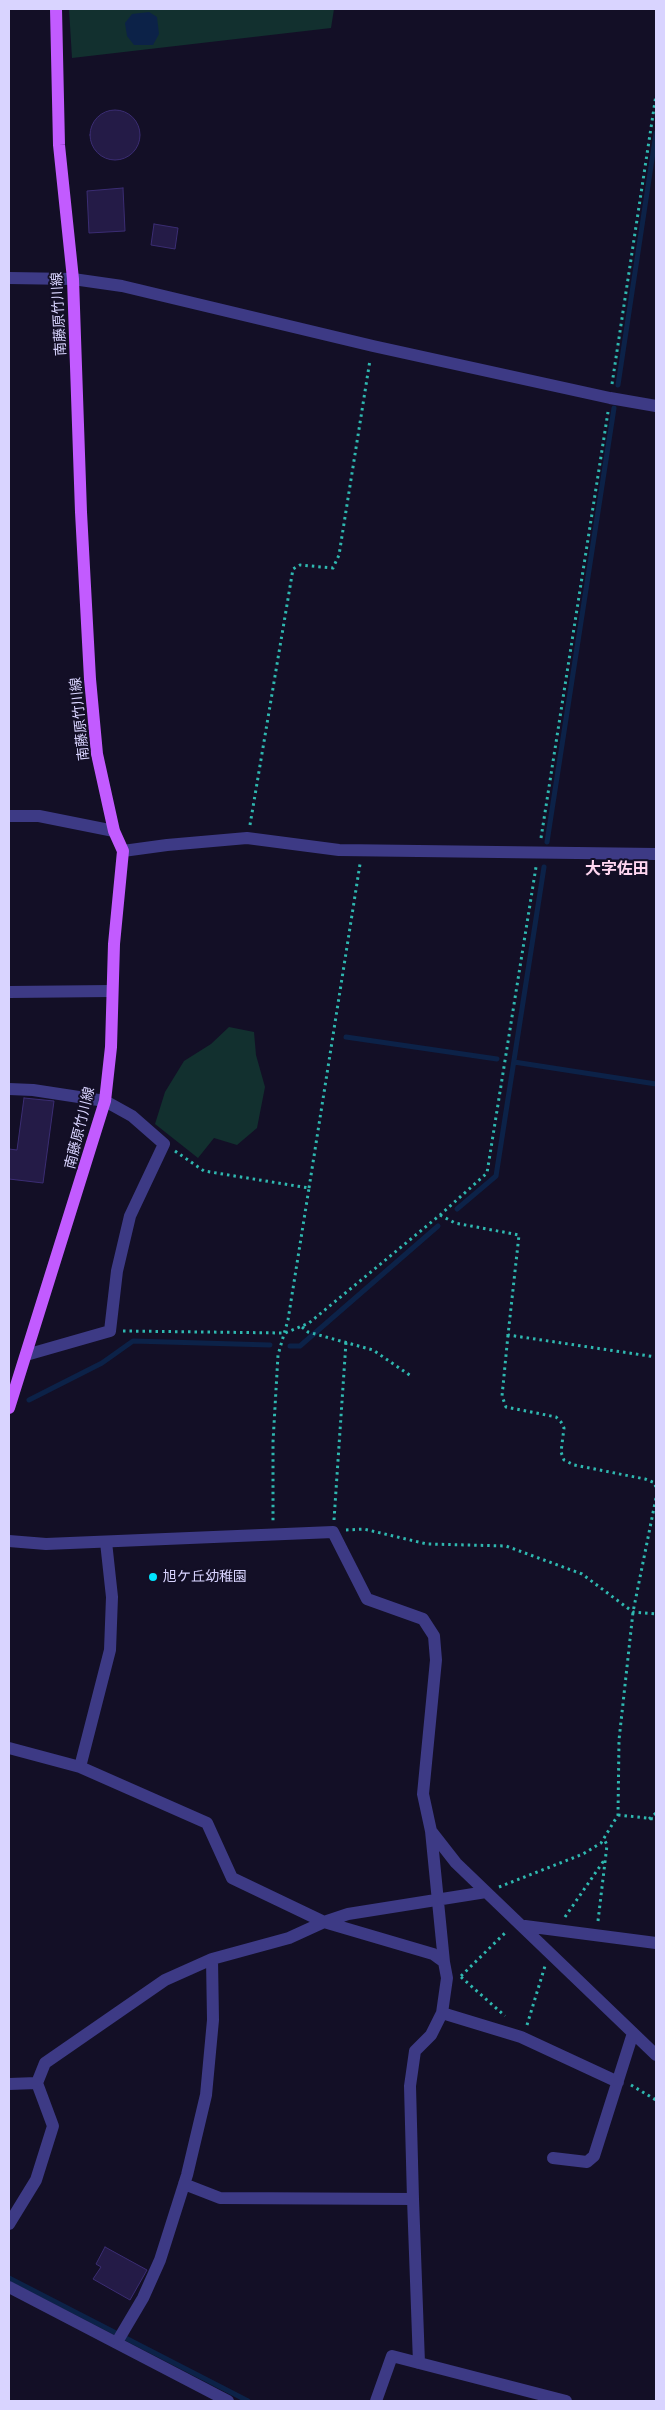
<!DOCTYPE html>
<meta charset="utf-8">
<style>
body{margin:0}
#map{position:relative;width:665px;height:2410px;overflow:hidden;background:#130f26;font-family:Mulish,sans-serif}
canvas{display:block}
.frame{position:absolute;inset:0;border:10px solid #d9d4ff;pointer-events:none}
</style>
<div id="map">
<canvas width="665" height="2410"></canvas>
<div class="frame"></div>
</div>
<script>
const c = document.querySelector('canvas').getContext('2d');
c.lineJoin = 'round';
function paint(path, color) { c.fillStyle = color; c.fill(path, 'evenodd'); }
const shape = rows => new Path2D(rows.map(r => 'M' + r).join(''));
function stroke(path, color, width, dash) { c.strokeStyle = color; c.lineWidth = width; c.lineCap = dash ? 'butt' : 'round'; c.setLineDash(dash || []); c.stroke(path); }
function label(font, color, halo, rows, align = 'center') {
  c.font = font + ' Mulish,"Noto Sans JP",sans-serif'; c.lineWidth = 4; c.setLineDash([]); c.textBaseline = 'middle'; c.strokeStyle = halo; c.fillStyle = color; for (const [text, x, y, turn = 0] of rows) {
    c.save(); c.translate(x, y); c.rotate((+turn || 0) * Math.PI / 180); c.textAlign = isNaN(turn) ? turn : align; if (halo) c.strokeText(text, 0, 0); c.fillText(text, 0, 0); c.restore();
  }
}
paint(shape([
 [69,9,334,9,331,28,72,58],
 [229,1027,254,1032,256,1055,265,1087,257,1128,237,1145,214,1138,198,1158,155,1124,165,1092,184,1061,211,1044]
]), '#12302f');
paint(shape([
 [149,12,157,17,159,34,153,45,134,45,127,36,125,23,132,14]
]), '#0c2248');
stroke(shape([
 [618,385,656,133],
 [547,842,614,408],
 [346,1037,497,1059],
 [514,1062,656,1084],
 [457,1209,496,1176,544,867],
 [290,1346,300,1346,438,1226],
 [29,1400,102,1363,133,1341,270,1345],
 [9,2278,248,2401]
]), '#0c2248', 5);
const building = shape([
 '90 135a25 25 0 1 1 50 0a25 25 0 1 1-50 0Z',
 [123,188,125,231,89,233,87,191,123,188],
 [154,224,178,228,175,249,151,245,154,224],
 [24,1098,54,1101,43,1183,9,1179,9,1149,17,1150,24,1098],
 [105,2247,147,2270,130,2300,93,2279,101,2267,96,2264,105,2247]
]);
paint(building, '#241b47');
stroke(building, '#3b2d73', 1);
stroke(shape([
 [612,384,656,95],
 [250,825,293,569,300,565,333,568,339,555,370,360],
 [541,838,608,412],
 [175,1151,204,1171,309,1188,288,1320,278,1355,273,1442,273,1522],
 [309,1188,360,864],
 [440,1215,455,1223,519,1235,508,1335,656,1357],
 [302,1327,308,1332,373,1350,411,1376],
 [123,1331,285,1333,302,1326,309,1323,440,1215,487,1173,536,867],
 [508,1335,502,1396,506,1407,556,1417,561,1422,564,1428,561,1452,564,1460,574,1465,645,1479,655,1483,656,1489],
 [334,1520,346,1342],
 [346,1530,364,1529,427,1544,506,1546,582,1574,633,1612,656,1614],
 [618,1815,656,1819],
 [649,1819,656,1813],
 [499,1887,583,1854,601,1843,618,1815,619,1740,633,1612,656,1498],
 [565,1917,605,1859],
 [598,1921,607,1845,604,1839],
 [461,1976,507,1931],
 [461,1977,505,2016],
 [527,2025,545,1966],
 [631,2085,656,2100]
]), '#2fb8b0', 3, [2.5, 4]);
stroke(shape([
 [9,278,73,279,122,286,373,346,610,398,656,406],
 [9,816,39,816,114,831],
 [123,851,167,845,247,838,339,850,656,854],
 [9,992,112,991],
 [9,1089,33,1090,105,1101,132,1116,164,1144,130,1216,117,1271,110,1331,26,1355],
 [9,1541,46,1544,333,1532,367,1599,423,1619,434,1636,436,1660,423,1794,431,1831,456,1863,656,2055],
 [9,1748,80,1767,207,1823,232,1878,324,1922,348,1914,486,1892],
 [80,1767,110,1650,112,1597,106,1542],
 [525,1926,656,1943],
 [442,2013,521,2037,618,2082],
 [9,2084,37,2083,45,2063,165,1980,212,1959,289,1938,324,1922,433,1954,444,1962],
 [553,2158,587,2162,594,2156,633,2033],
 [184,2184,220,2198,413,2199,419,2363],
 [413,2199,410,2086,415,2051,431,2035,442,2013,447,1978,444,1962,431,1831],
 [9,2224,36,2180,53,2126,37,2083],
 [9,2287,228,2401],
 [117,2342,143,2298,160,2260,187,2175,206,2095,213,2020,212,1959],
 [376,2401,392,2356,566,2401]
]), '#3d3a85', 12);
stroke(shape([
 [9,1408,105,1101,111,1047,114,944,123,851,114,831,97,754,90,679,81,512,73,279,59,145,56,9]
]), '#c25bff', 12);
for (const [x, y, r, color] of [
 [153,1577,5,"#00e5ff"]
]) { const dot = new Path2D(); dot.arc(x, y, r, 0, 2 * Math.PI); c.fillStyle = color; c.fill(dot); stroke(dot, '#130f26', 2); }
label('14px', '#d9d4ff', '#130f26', [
 ["南藤原竹川線",59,314,-93],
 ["南藤原竹川線",80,719,-96],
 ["南藤原竹川線",80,1128,-76]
]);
label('14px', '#d9d4ff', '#130f26', [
 ["旭ケ丘幼稚園",163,1577]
], 'left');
label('bold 16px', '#ffd6f0', '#130f26', [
 ["大字佐田",617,869]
]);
</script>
